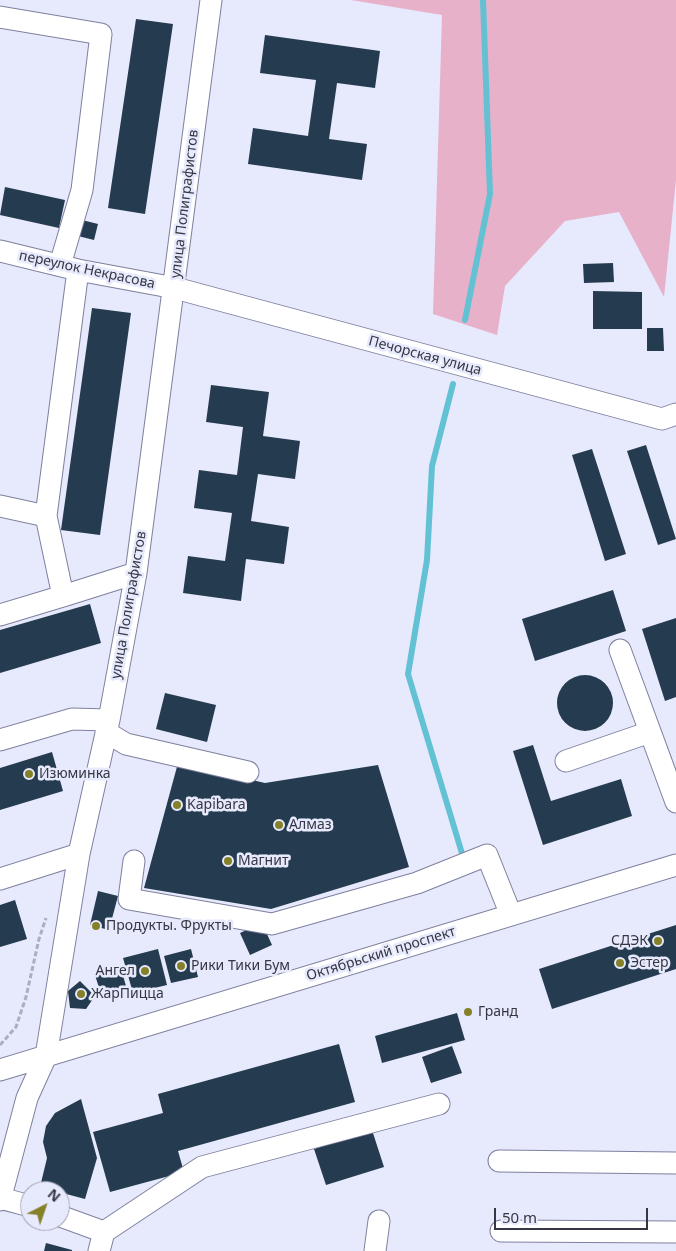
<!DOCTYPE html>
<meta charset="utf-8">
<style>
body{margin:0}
#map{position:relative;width:676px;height:1251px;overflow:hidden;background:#e7e9fd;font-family:"Noto Sans",sans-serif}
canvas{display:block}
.north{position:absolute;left:20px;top:1181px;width:50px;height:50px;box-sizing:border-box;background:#e7e9fd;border:1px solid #a0a2b3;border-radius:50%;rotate:41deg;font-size:14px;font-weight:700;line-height:20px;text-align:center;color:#353743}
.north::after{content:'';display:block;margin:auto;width:18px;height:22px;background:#858129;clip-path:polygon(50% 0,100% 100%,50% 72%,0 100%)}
.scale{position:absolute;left:494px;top:1208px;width:154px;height:22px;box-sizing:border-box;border:2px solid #353743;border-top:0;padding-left:6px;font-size:15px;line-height:18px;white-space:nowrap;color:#353743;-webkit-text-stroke:4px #e7e9fd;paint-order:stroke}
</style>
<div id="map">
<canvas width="676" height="1251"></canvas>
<div class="north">N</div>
<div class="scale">50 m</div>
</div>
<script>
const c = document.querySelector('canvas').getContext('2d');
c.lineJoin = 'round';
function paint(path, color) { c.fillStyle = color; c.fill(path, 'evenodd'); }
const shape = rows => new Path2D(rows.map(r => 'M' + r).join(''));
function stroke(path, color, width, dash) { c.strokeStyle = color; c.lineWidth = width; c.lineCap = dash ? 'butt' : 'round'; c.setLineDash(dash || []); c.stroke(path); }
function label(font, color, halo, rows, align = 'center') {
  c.font = font + ' "Noto Sans",sans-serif'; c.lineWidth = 5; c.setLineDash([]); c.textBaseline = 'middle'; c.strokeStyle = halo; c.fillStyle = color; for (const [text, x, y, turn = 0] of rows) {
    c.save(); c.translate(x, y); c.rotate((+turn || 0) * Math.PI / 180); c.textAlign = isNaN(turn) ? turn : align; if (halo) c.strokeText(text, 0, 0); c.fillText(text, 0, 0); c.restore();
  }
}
paint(shape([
 [351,0,676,0,676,180,664,297,619,212,565,221,505,286,497,335,433,314,442,15]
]), '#e7b1ca');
stroke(shape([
 [465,320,490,194,483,0],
 [453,384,432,466,427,560,408,674,464,860]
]), '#62c2d3', 6);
paint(shape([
 [136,19,173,24,145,214,108,208],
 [265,35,380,51,375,88,337,83,329,139,367,144,362,180,248,164,253,128,308,136,316,80,260,73],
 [5,187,65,200,59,228,0,215],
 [82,220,98,224,94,240,78,236],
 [613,263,614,282,584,283,583,264],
 [593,291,642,292,642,329,593,329],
 [92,308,131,313,100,535,61,530],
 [647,328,663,328,664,351,647,351],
 [211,385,269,392,263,436,300,441,295,479,258,474,251,521,289,527,284,564,246,559,241,601,183,593,188,556,225,561,232,513,194,508,199,470,237,475,243,427,206,422],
 [646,445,676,539,658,545,627,451],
 [592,449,626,554,605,561,572,455],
 [613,590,626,631,535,661,522,619],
 [90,604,101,643,0,673,0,630],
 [676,618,676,697,665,701,642,629],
 '557 703a28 28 0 1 1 56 0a28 28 0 1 1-56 0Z',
 [165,693,216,705,207,742,156,729],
 [533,745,551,801,621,779,632,816,543,845,513,751],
 [52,752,63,791,0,810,0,768],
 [178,763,265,783,378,765,409,867,271,909,144,888],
 [98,891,118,896,109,930,90,925],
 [15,900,27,939,0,947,0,905],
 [262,923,272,945,250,955,240,933],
 [676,925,676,969,552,1009,539,969],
 [158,949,167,985,133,993,123,958],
 [191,949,198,977,171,983,164,956],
 [120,965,128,993,103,1000,94,972],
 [80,981,95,996,86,1009,70,1008,68,991],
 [457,1013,465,1040,382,1063,375,1036],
 [339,1044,355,1102,178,1151,184,1172,110,1192,93,1132,163,1113,158,1094],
 [452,1046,462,1073,431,1083,422,1057],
 [81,1099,97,1158,85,1199,40,1187,47,1158,43,1142,46,1126,55,1113],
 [372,1130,384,1167,326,1185,314,1149],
 [46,1243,72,1250,72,1251,44,1251]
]), '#253b4f');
const minor = shape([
 [0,17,101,34,82,190,60,265],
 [0,251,78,270,175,288,662,419,676,414],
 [78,270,46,516,63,596,136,573],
 [0,506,46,516],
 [0,615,63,596],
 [620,650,676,802],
 [106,732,126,744,248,772],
 [0,740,72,719,109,720],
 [566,761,650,732],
 [134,861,129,899,272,924,417,883,487,855,511,915],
 [0,879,79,854],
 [0,1070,676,865],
 [499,1161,676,1163],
 [0,1198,30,1206],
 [0,1200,27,1098,46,1056,79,854,109,720,136,573,211,0],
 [60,1216,104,1232],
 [501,1231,676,1232],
 [99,1251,104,1232,202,1167,439,1104],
 [375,1251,379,1221]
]);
stroke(minor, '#7e819e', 23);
stroke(shape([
 [0,1045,16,1027,26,997,39,939,46,918]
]), '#acaebf', 3, [5, 2.5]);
stroke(minor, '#fff', 21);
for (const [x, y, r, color] of [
 [29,774,5,"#858129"],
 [177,805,5,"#858129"],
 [279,825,5,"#858129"],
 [228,861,5,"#858129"],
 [96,926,5,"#858129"],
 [658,941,5,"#858129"],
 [620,963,5,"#858129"],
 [181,966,5,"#858129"],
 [145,971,5,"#858129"],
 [81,994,5,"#858129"],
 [468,1012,5,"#858129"]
]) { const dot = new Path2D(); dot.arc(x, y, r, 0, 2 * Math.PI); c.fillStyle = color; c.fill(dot); stroke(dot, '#e7e9fd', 2); }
label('14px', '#353743', '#e7e9fd', [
 ["улица Полиграфистов",185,204,-83],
 ["переулок Некрасова",87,270,12],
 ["Печорская улица",425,356,15],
 ["улица Полиграфистов",129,605,-80],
 ["Октябрьский проспект",381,954,-17]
]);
label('14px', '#353743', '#e7e9fd', [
 ["Изюминка",39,774],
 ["Kapibara",187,805],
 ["Алмаз",289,825],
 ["Магнит",238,861],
 ["Продукты. Фрукты",106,926],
 ["СДЭК",648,941,"right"],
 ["Эстер",630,963],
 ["Рики Тики Бум",191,966],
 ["Ангел",135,971,"right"],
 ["ЖарПицца",91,994],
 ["Гранд",478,1012]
], 'left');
</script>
